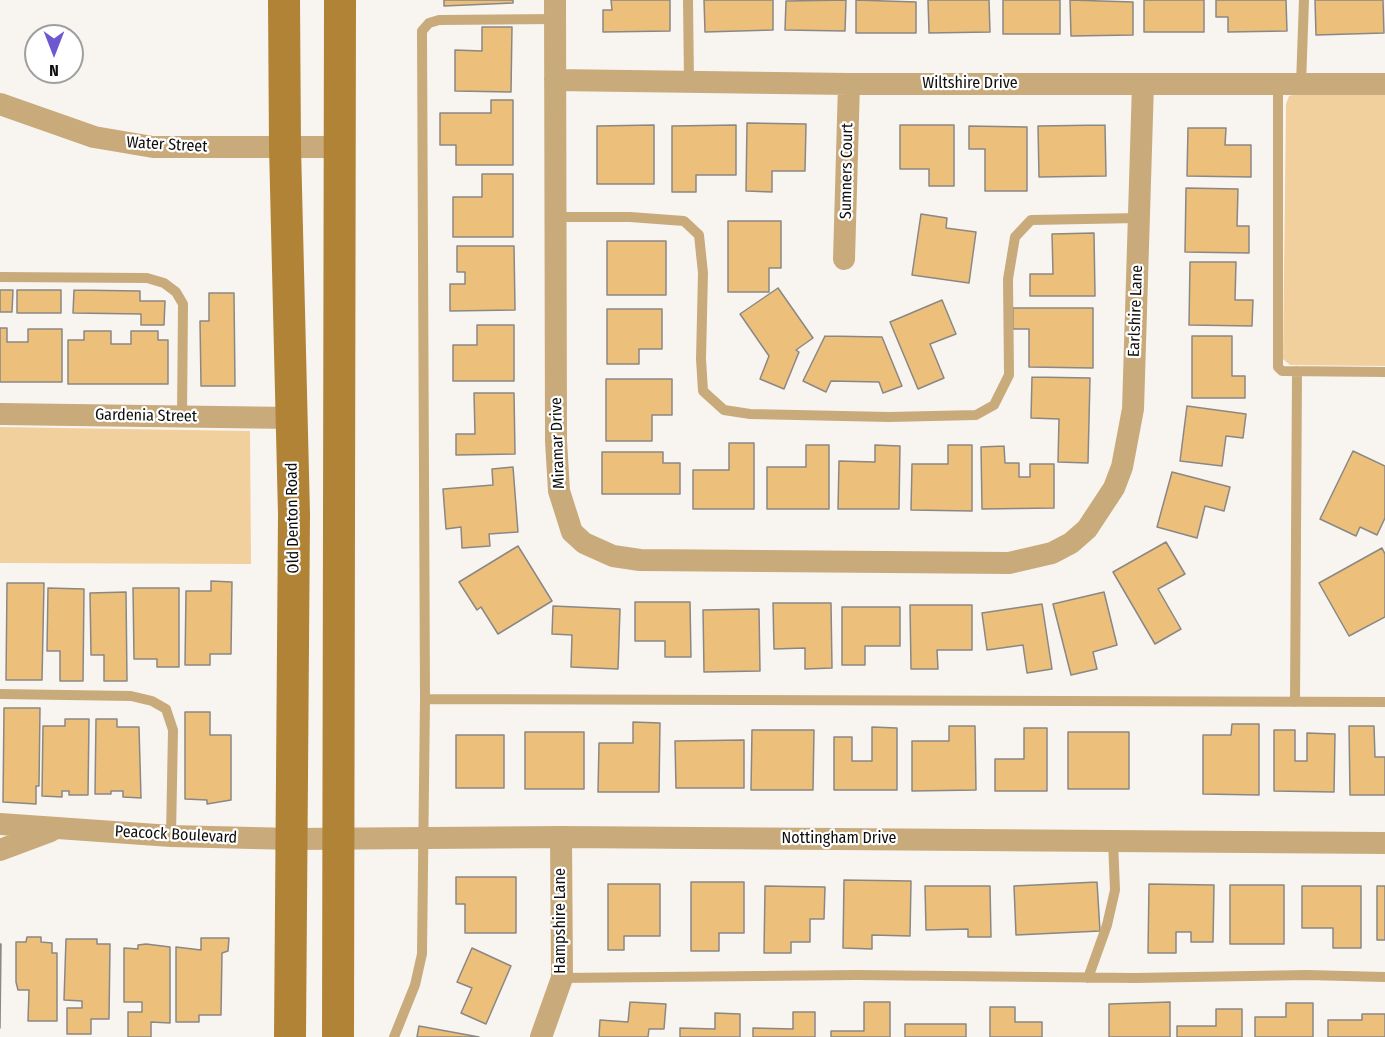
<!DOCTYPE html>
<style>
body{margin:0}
#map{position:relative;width:1385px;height:1037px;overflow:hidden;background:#f8f5f1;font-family:"Fira Sans Condensed",sans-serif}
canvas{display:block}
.north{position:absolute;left:24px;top:24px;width:60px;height:60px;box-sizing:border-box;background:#fff;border:2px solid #9f9f9e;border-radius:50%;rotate:180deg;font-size:16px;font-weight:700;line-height:24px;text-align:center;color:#0f0e0d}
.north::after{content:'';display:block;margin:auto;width:21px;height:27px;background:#6e58d2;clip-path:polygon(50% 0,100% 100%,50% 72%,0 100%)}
</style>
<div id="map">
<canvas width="1385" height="1037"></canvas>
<div class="north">N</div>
</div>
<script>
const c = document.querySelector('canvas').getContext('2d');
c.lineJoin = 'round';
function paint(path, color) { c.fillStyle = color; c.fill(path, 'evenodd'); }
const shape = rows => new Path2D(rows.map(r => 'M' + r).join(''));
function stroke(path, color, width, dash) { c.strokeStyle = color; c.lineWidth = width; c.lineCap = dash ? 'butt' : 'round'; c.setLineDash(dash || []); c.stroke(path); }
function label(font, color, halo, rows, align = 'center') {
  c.font = font + ' "Fira Sans Condensed",sans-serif'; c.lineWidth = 4.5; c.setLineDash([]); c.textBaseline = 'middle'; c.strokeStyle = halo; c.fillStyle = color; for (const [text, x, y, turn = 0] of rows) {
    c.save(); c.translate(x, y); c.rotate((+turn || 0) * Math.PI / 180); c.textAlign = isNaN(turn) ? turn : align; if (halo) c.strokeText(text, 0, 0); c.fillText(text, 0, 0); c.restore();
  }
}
paint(shape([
 [1299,93,1385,94,1385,366,1290,365,1283,359,1286,104,1289,96],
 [0,427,250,431,251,564,0,563]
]), '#f1d09e');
const building = shape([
 [444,0,513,0,513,3,444,6,444,0],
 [611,0,670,0,670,31,603,32,603,10,612,10,611,0],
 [704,0,773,0,773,30,705,32,704,0],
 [846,0,845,31,785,30,786,1,846,0],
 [856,0,916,2,916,33,856,33,856,0],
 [928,0,989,0,990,32,929,33,928,0],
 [1003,0,1060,0,1060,34,1003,34,1003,0],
 [1070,0,1133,2,1133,35,1071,36,1070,0],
 [1144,0,1204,0,1204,32,1144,32,1144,0],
 [1216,0,1286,0,1287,31,1228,32,1228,17,1216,17,1216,0],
 [1315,0,1383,0,1384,33,1316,35,1315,0],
 [482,27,512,27,511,92,455,91,455,50,482,51,482,27],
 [491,100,513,100,513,165,456,165,456,145,440,145,440,113,491,113,491,100],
 [747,123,806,124,805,171,772,171,772,192,746,191,747,123],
 [654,125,654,184,597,184,597,126,654,125],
 [736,125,736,175,696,175,696,192,672,192,672,126,736,125],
 [900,125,954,125,954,186,929,186,929,169,900,169,900,125],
 [1105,125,1106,176,1039,177,1038,126,1105,125],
 [969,126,1027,127,1027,191,985,191,985,149,969,149,969,126],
 [1188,128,1226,128,1225,145,1251,145,1251,177,1187,176,1188,128],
 [482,174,513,174,513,237,453,237,453,197,482,197,482,174],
 [1186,188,1238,189,1237,226,1249,226,1249,253,1185,252,1186,188],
 [921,214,947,218,946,228,976,232,969,283,912,275,921,214],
 [728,221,781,221,781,268,769,268,769,292,728,292,728,221],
 [1094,233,1095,296,1030,296,1030,274,1053,274,1052,234,1094,233],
 [607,241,666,241,666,295,607,295,607,241],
 [457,246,514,246,515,310,450,311,450,284,465,284,465,272,457,272,457,246],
 [1190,262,1236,262,1235,300,1253,300,1252,326,1189,325,1190,262],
 [778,288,813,338,796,350,799,352,784,389,760,379,769,356,740,314,778,288],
 [0,290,13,290,12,312,0,312,0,290],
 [17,290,61,290,61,313,17,313,17,290],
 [74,290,140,291,140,301,165,301,164,325,141,325,141,314,73,313,74,290],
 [209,293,234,293,235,386,201,386,200,321,209,321,209,293],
 [942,300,956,334,930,344,944,378,918,389,890,322,942,300],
 [1013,308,1093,308,1093,368,1029,367,1029,329,1013,329,1013,308],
 [607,309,662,309,662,349,639,349,639,364,607,364,607,309],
 [477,325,514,325,514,381,453,381,453,345,477,345,477,325],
 [0,328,7,328,7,342,28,342,28,329,62,329,62,382,0,382,0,328],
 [84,331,111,331,111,344,131,344,131,331,158,331,158,340,168,340,168,384,68,384,68,340,84,340,84,331],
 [825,336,882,337,902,386,883,393,879,382,831,381,826,392,803,381,825,336],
 [1192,336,1232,336,1232,376,1245,376,1245,398,1192,398,1192,336],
 [1032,377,1090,378,1088,463,1058,462,1059,419,1031,418,1032,377],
 [606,379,672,379,672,415,652,415,652,441,606,441,606,379],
 [474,393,514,393,515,454,456,455,456,434,475,434,474,393],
 [1187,406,1246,414,1243,438,1226,436,1222,466,1180,461,1187,406],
 [729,443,754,443,754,509,693,509,693,470,729,470,729,443],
 [806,445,829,445,829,509,767,509,767,467,806,467,806,445],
 [875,445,900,446,899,509,838,509,839,461,875,462,875,445],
 [948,445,972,445,972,511,911,510,912,464,948,464,948,445],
 [1004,446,1005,463,1019,463,1019,477,1030,477,1030,464,1054,464,1054,508,982,509,981,447,1004,446],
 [1353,451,1385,466,1385,518,1377,535,1360,527,1356,536,1320,519,1353,451],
 [602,452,663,452,663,463,680,463,680,494,602,494,602,452],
 [513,467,518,532,489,534,490,546,462,548,461,527,446,529,443,489,493,485,492,469,513,467],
 [1172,472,1230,487,1224,511,1205,506,1197,538,1157,527,1172,472],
 [1166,542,1185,574,1158,589,1181,629,1155,644,1113,572,1166,542],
 [518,546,552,601,498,634,481,607,477,610,459,582,518,546],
 [1382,548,1385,554,1385,617,1349,636,1319,583,1382,548],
 [211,581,232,582,231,654,210,654,210,665,185,665,186,591,211,591,211,581],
 [7,583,44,583,42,680,6,680,7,583],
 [48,588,84,589,83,681,60,681,60,651,47,651,48,588],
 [133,588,179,588,179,667,157,667,157,659,134,659,133,588],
 [126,592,127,681,104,681,104,655,91,655,90,593,126,592],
 [1104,592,1117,645,1093,652,1097,669,1071,675,1053,604,1104,592],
 [635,602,690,602,691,657,665,657,665,641,635,641,635,602],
 [773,603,831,603,832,668,805,669,805,648,774,649,773,603],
 [1042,604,1052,669,1027,673,1023,645,987,650,982,613,1042,604],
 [910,605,972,605,972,650,937,650,938,669,911,669,910,605],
 [553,606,620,609,618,669,571,667,572,635,552,634,553,606],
 [842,607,900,607,900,646,865,646,865,665,842,665,842,607],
 [759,609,760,671,704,672,703,610,759,609],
 [4,708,40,708,39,786,36,786,36,804,3,802,4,708],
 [185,712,210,712,210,735,231,735,231,800,207,804,207,800,185,799,185,712],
 [65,719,89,719,88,795,69,795,69,791,62,791,62,797,42,796,43,726,65,726,65,719],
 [96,719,117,719,117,727,139,727,141,798,123,797,123,791,111,791,111,794,95,794,96,719],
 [633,722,660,723,659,792,598,792,599,743,633,743,633,722],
 [1232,724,1259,724,1259,795,1203,794,1203,735,1231,735,1232,724],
 [949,726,975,726,976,790,912,791,912,741,949,741,949,726],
 [1349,726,1374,726,1375,757,1385,757,1385,795,1350,795,1349,726],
 [872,727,897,728,897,790,834,790,834,737,852,737,852,761,872,761,872,727],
 [1024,728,1047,728,1047,791,995,791,995,759,1024,759,1024,728],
 [752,730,814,730,813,790,751,790,752,730],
 [1274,730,1295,730,1295,761,1307,761,1307,733,1335,734,1334,792,1274,791,1274,730],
 [525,732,584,732,584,789,525,789,525,732],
 [1068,732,1129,732,1129,789,1068,789,1068,732],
 [456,735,504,735,504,788,456,788,456,735],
 [744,740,744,788,676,788,675,741,744,740],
 [456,877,516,877,516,933,465,933,465,904,456,904,456,877],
 [844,880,911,881,910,936,872,935,872,949,843,948,844,880],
 [691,882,744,882,744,933,719,933,719,951,691,951,691,882],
 [1097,882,1100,931,1016,935,1014,886,1097,882],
 [608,884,660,884,660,936,624,936,624,950,608,950,608,884],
 [1149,884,1214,885,1213,942,1191,942,1191,932,1176,932,1176,953,1148,953,1149,884],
 [1230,885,1284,885,1284,944,1230,944,1230,885],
 [765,886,825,887,824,919,810,919,810,942,791,942,791,953,764,953,765,886],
 [925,886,990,886,991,937,968,937,968,929,926,930,925,886],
 [1302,886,1361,886,1361,948,1333,948,1333,928,1302,928,1302,886],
 [1377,886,1385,886,1385,940,1377,940,1377,886],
 [27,937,41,937,41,942,52,943,52,953,57,953,57,1021,28,1021,29,990,18,990,16,982,16,942,26,942,27,937],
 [201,938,229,938,228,951,222,953,221,1015,199,1015,199,1022,176,1022,176,947,201,950,201,938],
 [66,939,97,939,97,944,110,944,109,1019,91,1019,91,1034,67,1034,67,1008,82,1008,82,1001,64,1000,66,939],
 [0,944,1,944,0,1028,0,944],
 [146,944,170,947,170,1023,151,1022,151,1037,128,1037,128,1012,142,1012,142,1002,124,1002,124,948,138,949,138,945,146,944],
 [472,948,511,966,486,1024,461,1013,472,988,457,982,472,948],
 [630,1002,666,1004,664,1029,649,1029,648,1037,599,1037,600,1020,628,1022,630,1002],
 [864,1002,890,1002,890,1037,831,1037,831,1031,864,1031,864,1002],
 [1170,1002,1170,1037,1109,1037,1109,1004,1170,1002],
 [1286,1003,1313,1003,1313,1037,1255,1037,1255,1017,1286,1017,1286,1003],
 [990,1007,1015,1007,1015,1022,1042,1022,1042,1037,990,1037,990,1007],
 [1216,1009,1242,1009,1242,1037,1177,1037,1177,1026,1216,1026,1216,1009],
 [793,1012,815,1012,815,1037,753,1037,753,1028,793,1029,793,1012],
 [715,1013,740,1014,740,1037,680,1037,680,1028,715,1029,715,1013],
 [1362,1014,1385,1014,1385,1037,1328,1037,1328,1020,1362,1020,1362,1014],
 [905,1024,966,1024,966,1037,905,1037,905,1024],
 [419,1026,479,1037,417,1037,419,1026]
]);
paint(building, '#ecbf7b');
stroke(building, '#8b8884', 1.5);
stroke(shape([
 [688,0,689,82],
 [1278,84,1278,367,1282,371,1385,372],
 [1301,84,1304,0],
 [556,217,630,217,684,221,699,235,703,273,701,359,703,391,724,410,750,414,889,417,976,415,994,405,1009,375,1008,279,1015,237,1031,220,1139,218],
 [0,277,147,278,164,283,176,292,183,304,182,417],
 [0,694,131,696,152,701,166,709,173,730,171,836],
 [425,699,422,31,429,23,439,20,555,19],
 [1295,702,1297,371],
 [562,978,857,975,1135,978,1307,975,1385,977],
 [1088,978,1107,925,1115,890,1113,841],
 [394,1037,415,985,422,954,425,699,1385,702]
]), '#c9aa7b', 10);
stroke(shape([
 [555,0,556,441,559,491,572,532,584,543,613,556,640,560,1009,563,1052,553,1071,543,1087,529,1114,488,1122,467,1133,409,1143,84],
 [555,80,849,84,1385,84],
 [0,104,94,137,153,147,340,147],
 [844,259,849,84],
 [0,414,292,418],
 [0,824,171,836,293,839,561,837,1385,843],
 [0,850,51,831],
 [541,1037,562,978,561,837]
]), '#c9aa7b', 22);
stroke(shape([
 [284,0,285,147,294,514,290,1037],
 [338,1037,340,0]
]), '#b18336', 32);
label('16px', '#0f0e0d', '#fff', [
 ["Wiltshire Drive",970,84],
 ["Water Street",167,145,3],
 ["Sumners Court",847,171,-89],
 ["Earlshire Lane",1136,311,-88],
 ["Gardenia Street",146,416,1],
 ["Miramar Drive",558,443,-92],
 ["Old Denton Road",293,518,-91],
 ["Peacock Boulevard",176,835,3],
 ["Nottingham Drive",839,839],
 ["Hampshire Lane",561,921,-90]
]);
</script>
